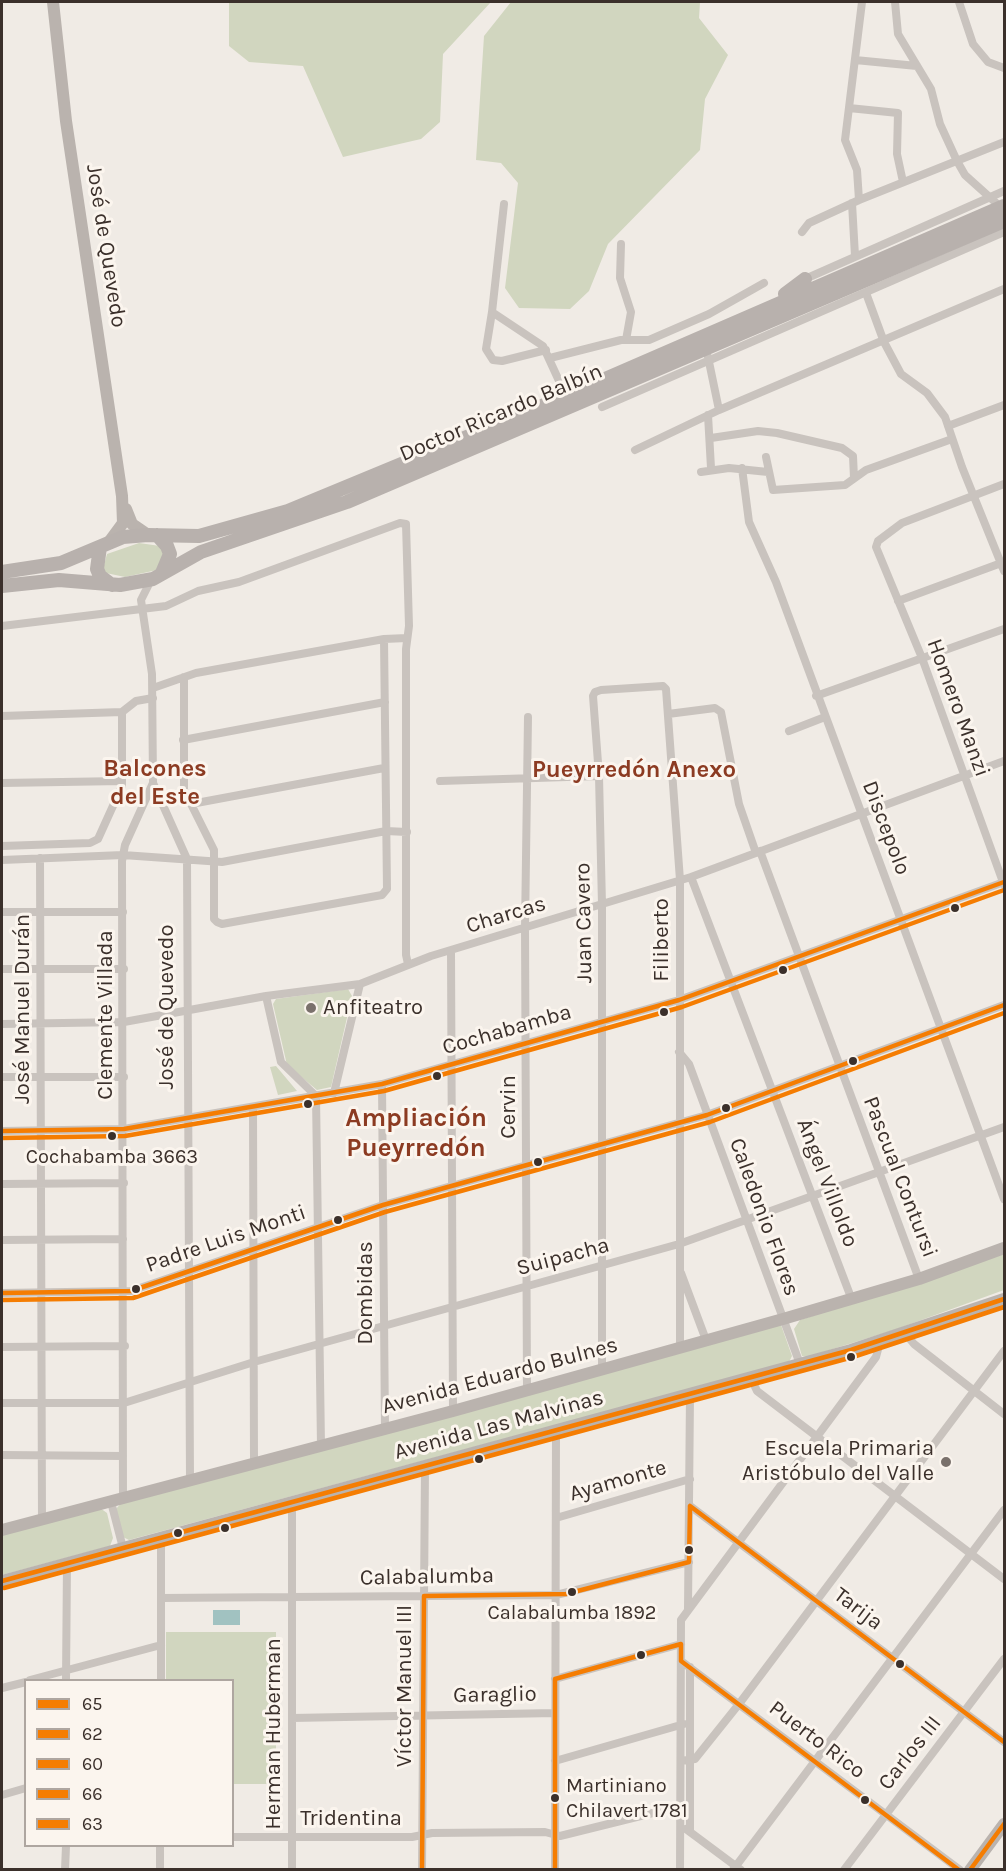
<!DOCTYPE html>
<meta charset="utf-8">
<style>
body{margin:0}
#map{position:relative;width:1006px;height:1871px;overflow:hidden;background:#f0ebe5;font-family:Karla,sans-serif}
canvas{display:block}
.frame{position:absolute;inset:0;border:3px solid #3b302b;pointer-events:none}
.legend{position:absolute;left:24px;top:1679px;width:210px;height:168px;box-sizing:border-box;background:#fbf5ee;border:2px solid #aea6a0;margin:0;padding:8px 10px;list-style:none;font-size:18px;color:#3b302b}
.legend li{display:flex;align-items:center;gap:12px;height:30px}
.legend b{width:30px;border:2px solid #aea6a0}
</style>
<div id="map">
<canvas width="1006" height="1871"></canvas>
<div class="frame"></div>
<ul class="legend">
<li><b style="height:8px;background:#f57d02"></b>65</li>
<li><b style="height:8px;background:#f57d02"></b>62</li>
<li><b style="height:8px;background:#f57d02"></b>60</li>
<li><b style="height:8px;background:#f57d02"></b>66</li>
<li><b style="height:8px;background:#f57d02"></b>63</li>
</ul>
</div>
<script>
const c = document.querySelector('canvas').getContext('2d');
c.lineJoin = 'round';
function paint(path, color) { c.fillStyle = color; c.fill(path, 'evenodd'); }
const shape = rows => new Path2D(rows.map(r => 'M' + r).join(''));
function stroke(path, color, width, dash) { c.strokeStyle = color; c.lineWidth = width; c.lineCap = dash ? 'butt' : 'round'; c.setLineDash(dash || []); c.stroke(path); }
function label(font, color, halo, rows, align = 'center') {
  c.font = font + ' Karla,sans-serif'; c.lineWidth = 6; c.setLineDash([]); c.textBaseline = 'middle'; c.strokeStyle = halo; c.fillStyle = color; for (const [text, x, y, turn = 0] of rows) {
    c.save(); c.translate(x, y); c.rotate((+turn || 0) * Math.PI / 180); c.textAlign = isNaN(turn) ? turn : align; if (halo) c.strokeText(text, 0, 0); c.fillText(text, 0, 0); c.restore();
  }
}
paint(shape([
 [229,2,491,2,443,54,440,122,421,139,343,157,303,66,249,62,229,46],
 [511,2,700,2,699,18,728,55,705,99,700,150,608,244,589,291,570,309,519,308,505,288,518,183,501,163,476,160,484,36],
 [139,543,160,546,164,555,157,570,125,577,106,573,103,569,107,554],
 [348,989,352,996,331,1087,317,1090,287,1065,273,1004,276,999],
 [276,1066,297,1091,278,1095,270,1067],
 [1004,1254,1004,1290,894,1330,807,1357,802,1356,794,1329,800,1320],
 [781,1325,792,1356,789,1362,129,1540,123,1537,116,1509,123,1501],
 [100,1508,107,1513,113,1538,110,1546,2,1575,2,1535],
 [166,1632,276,1632,276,1784,233,1784,232,1680,166,1680]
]), '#d1d6bf');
paint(shape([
 [213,1610,240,1610,240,1625,213,1625]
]), '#a1c2c1');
stroke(shape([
 [895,2,898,34,931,89,940,124,957,161,965,175,1004,210],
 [959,2,973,44,988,62,1004,68],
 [855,60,917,66],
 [849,108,898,113,897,154,903,182],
 [859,200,857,170,845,140,862,2],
 [852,203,855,256],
 [504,204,492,312,543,346,566,396],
 [802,232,809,223,859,200,1004,142],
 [621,244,620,278,631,312,626,340],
 [805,279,1004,191],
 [866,293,884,342,901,374,927,393,945,417,962,467,1004,571],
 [492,312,486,349,493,360,502,361,546,350],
 [708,357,719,410],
 [550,358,621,340,649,340,709,314,764,283],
 [602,407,1004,232],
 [708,415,711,468],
 [948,426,1004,405],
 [711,438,758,431,777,433,842,448,853,456,854,478],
 [635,450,719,410,1004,289],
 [766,457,773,490,845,485,866,470,952,439],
 [742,468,749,522,776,582,1004,1199],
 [701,472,729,468,768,472],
 [1004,484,902,523,878,541,876,547,922,658,1004,885],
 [898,601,1004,562],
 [2,626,166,606,198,591,239,582,400,523,406,524,409,626,406,649,406,955,408,964],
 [184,677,184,790,214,850,214,919,217,922,222,924,382,895,387,889,384,639],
 [153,688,196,673,384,639,407,638],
 [816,696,1004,629],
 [668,714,715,708,721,712,739,804,756,853],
 [2,716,122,712,136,701,153,698],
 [789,731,825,717],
 [183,740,385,702],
 [440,781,599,776],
 [2,783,122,781],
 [153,783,187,859,190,1481],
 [191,804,384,768],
 [2,846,90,843,98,839,122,786,122,712],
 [760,851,919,1279],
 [40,858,42,1520],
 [2,860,123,855,222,862,386,831,407,832],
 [691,877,852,1300],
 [2,912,123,912],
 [451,951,453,1411],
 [2,969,124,969],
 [266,996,281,1062,316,1096,321,1446],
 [2,1024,124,1022,266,996,360,984,431,956,691,877,1004,761],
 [679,1052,689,1064,800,1364],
 [2,1077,124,1077],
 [382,1084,385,1429],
 [334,1093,360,984],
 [253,1108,254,1464],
 [2,1131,124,1129,382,1084,679,1000,1004,882],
 [2,1184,124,1183],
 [2,1240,123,1239],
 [681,1273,706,1340],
 [2,1293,131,1291,383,1205,707,1115,1004,1005],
 [905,1333,914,1344,1004,1414],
 [2,1347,125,1346],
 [602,1369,602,905,599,776,593,696,595,692,601,690,663,686,666,689,680,880,680,1348],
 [751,1378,757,1391,1004,1579],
 [527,1389,525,928,528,717],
 [2,1403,124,1403,254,1362,679,1244,1004,1127],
 [2,1455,123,1456],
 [123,1499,122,861,125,845,153,783,152,674,141,600,151,580],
 [111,1502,123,1548],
 [690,1506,1004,1742],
 [556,1518,690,1479],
 [161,1598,556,1595,689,1562],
 [688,1609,690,1395],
 [681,1661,960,1870],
 [690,1667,690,1831],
 [555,1679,681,1644],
 [30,1680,161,1645],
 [66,1680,67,1563],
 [161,1680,161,1538],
 [2,1688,26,1682],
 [292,1718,555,1713],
 [555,1761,684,1724],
 [681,1761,695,1759,739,1704,1004,1351],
 [2,1795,26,1788],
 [686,1829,741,1870],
 [232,1837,412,1837,432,1833,545,1832,560,1836,681,1806],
 [65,1870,66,1846],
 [160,1870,160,1846],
 [292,1870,292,1503],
 [422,1870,425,1467],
 [555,1870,556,1431],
 [680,1870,681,1620,876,1357,880,1342],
 [733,1870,1004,1510],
 [844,1870,1004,1659]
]), '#c9c3be', 8);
stroke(shape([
 [53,2,66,121,122,496,123,523,109,542],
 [126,509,132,524,148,535],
 [2,1530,453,1411,783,1319,919,1279,1004,1248],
 [2,1581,851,1350,1004,1299],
 [970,1870,1004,1824]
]), '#bab3ae', 12);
stroke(shape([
 [785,294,805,279],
 [157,535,167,546,170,554,162,573],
 [100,547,97,569,100,576,112,585],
 [2,572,61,563,123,537,148,535,199,536,288,511,566,396,1004,206],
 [2,586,59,580,120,585,153,579,201,552,347,502,1004,221]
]), '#b8b1ad', 14);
stroke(shape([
 [2,1131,124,1129,382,1084,679,1000,1004,882],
 [2,1293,131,1291,383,1205,707,1115,1004,1005]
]), '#f57d02', 4.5);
stroke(shape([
 [2,1138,125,1136,384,1091,682,1007,1004,890],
 [2,1300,133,1298,385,1212,710,1122,1004,1013]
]), '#f57d02', 4.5);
stroke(shape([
 [2,1581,851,1350,1004,1299]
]), '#f57d02', 4.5);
stroke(shape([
 [4,1588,853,1357,1004,1307]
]), '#f57d02', 4.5);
stroke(shape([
 [690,1506,1004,1742],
 [422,1870,424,1596,566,1594,689,1562,690,1506],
 [555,1870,555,1679,681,1644,681,1661,959,1870],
 [970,1870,1004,1824]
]), '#f57d02', 4.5);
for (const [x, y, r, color] of [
 [955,908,5,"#3b302b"],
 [783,970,5,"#3b302b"],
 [311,1008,6,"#7a716c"],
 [664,1012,5,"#3b302b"],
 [853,1061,5,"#3b302b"],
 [437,1076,5,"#3b302b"],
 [308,1104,5,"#3b302b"],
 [726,1108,5,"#3b302b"],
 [112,1136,5,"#3b302b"],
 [538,1162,5,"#3b302b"],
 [338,1220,5,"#3b302b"],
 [136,1289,5,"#3b302b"],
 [851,1357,5,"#3b302b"],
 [479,1459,5,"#3b302b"],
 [946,1462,6,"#7a716c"],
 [225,1528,5,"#3b302b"],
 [178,1533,5,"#3b302b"],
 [689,1550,5,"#3b302b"],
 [572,1592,5,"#3b302b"],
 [641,1655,5,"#3b302b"],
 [900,1664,5,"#3b302b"],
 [555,1798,5,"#3b302b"],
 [865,1800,5,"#3b302b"]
]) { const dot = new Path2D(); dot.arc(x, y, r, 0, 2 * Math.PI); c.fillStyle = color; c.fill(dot); stroke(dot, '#fbf5ee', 2); }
label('20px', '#3b302b', '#fbf5ee', [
 ["Cochabamba 3663",112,1157],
 ["Calabalumba 1892",572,1613],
 ["Martiniano",566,1786,"left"],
 ["Chilavert 1781",566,1811,"left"]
]);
label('22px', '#3b302b', '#fbf5ee', [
 ["José de Quevedo",106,246,81],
 ["Doctor Ricardo Balbín",501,413,-23],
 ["Homero Manzi",958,708,70],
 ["Discepolo",886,828,69],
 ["Charcas",506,915,-17],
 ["Juan Cavero",584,923,-91],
 ["Filiberto",662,940,-90],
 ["José de Quevedo",167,1007,-90],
 ["José Manuel Durán",23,1009,-90],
 ["Clemente Villada",106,1015,-90],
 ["Cochabamba",507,1030,-16],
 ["Cervin",509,1107,-90],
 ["Pascual Contursi",900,1177,69],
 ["Ángel Villoldo",827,1183,69],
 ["Caledonio Flores",764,1217,70],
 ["Padre Luis Monti",226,1239,-19],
 ["Suipacha",563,1257,-15],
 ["Dombidas",366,1293,-90],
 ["Avenida Eduardo Bulnes",500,1376,-15],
 ["Avenida Las Malvinas",499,1425,-15],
 ["Ayamonte",618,1481,-16],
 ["Calabalumba",427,1577,-1],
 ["Tarija",858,1609,37],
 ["Víctor Manuel III",405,1686,-90],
 ["Garaglio",495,1695,-1],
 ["Herman Huberman",274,1734,-90],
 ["Puerto Rico",817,1740,37],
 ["Carlos III",910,1753,-52],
 ["Tridentina",351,1819]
]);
label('22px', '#3b302b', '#fbf5ee', [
 ["Anfiteatro",323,1008],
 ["Escuela Primaria",934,1449,"right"],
 ["Aristóbulo del Valle",934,1474,"right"]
], 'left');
label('bold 24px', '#8c3b22', '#fbf5ee', [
 ["Balcones",155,769],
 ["del Este",155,797],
 ["Pueyrredón Anexo",634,770]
]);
label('bold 26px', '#8c3b22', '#fbf5ee', [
 ["Ampliación",416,1119],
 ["Pueyrredón",416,1149]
]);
</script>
